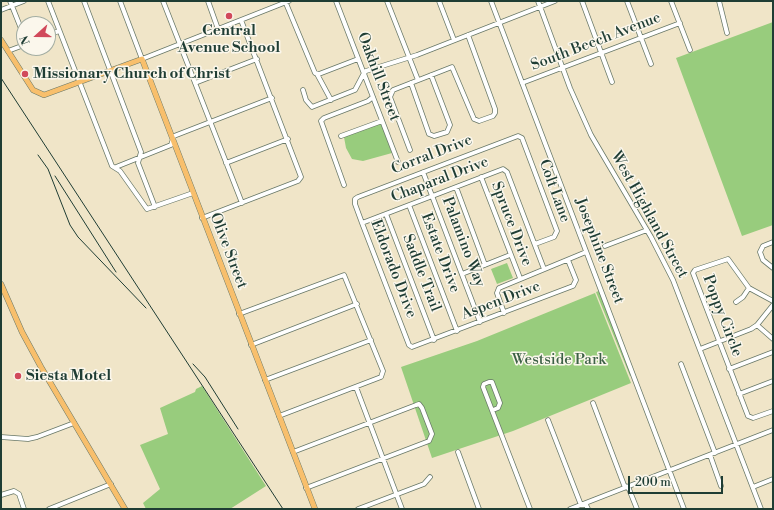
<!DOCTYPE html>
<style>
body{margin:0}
#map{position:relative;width:774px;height:510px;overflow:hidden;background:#f0e5c8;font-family:"Libre Bodoni",serif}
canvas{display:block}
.frame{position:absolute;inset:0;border:2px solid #1f3d34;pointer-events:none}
.north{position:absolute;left:16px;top:16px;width:40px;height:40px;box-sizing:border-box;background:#fbf7ec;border:1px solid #a3ada2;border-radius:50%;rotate:249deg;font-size:11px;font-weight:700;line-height:16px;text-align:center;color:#1f3d34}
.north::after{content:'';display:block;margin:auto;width:14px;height:18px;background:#d1495b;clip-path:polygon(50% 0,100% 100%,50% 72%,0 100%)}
.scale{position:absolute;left:628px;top:476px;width:95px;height:18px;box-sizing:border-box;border:2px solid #1f3d34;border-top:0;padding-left:5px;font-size:12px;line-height:14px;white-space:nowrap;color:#1f3d34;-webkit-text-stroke:3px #fbf7ec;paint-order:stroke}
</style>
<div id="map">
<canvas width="774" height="510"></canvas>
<div class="frame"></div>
<div class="north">N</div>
<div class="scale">200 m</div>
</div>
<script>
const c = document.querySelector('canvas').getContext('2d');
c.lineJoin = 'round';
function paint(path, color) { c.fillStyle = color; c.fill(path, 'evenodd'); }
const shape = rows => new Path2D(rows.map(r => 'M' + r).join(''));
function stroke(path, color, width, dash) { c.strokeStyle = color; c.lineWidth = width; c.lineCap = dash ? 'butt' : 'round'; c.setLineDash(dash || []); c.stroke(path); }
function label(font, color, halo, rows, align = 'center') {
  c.font = font + ' "Libre Bodoni",serif'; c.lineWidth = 3; c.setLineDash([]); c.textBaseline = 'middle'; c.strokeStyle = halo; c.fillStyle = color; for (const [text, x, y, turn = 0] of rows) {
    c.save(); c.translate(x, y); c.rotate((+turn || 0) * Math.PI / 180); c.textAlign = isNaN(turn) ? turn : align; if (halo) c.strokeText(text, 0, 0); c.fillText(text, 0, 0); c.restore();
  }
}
paint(shape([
 [773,22,773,225,742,236,676,58],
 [381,123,392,153,363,161,352,159,346,148,344,137],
 [507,263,513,278,497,284,491,269],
 [599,291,631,375,630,376,596,292],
 [595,293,631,383,513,431,432,458,401,367,477,341],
 [202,386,266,486,230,509,146,509,143,503,160,489,140,445,168,434,160,408,195,392,196,389]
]), '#98cc7d');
const minor = shape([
 [10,1,24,36],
 [48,1,112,166,120,171,147,209,193,193],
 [84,1,141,152,138,163,155,207],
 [120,1,142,59,289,1],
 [163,1,242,203],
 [208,1,218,29],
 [285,1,315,73,319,74,358,59],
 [336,1,398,162],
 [387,1,418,80],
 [439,1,454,40],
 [491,1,684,509],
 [538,1,570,88,591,135,651,237,673,280,761,509],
 [582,1,612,82],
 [627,1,651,64],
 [671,1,690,50],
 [719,1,727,33],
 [1,10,24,1],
 [48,35,59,31],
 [8,51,24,45],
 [317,74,331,100],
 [195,83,257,59],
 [411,83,429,134,434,136,447,132,450,125,431,75],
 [522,83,680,23],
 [303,90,306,100,312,107,355,90,364,73,366,71,417,55,555,1],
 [341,136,382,121],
 [410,150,390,97,393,90,452,67,474,119,479,121,493,116,495,113,495,109,468,35],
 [226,163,288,139],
 [116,167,171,145,174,136,272,98],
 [423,172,480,322],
 [481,177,520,278],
 [344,185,321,121,324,118,368,101,373,97],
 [456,187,485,265],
 [409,205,457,331],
 [386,214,434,340],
 [202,218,298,181,301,177,241,20],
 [362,223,503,169,507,172,544,269],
 [773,242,763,246,760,252,763,260,773,268],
 [535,244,554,237,557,231,522,138,518,136,358,197,355,199,355,204,362,223,409,345,412,347,573,286,576,280,568,260],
 [605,246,647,230],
 [462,274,510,255],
 [773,301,749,288,728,259,695,270,693,273,748,416,753,418,773,411],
 [736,302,743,297,749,288],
 [504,313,497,293,499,288,586,252],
 [239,314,344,275,383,371,381,377,279,416],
 [757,325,773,339],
 [251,345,357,304],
 [700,349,751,329,757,325,773,305],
 [681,364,715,453],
 [729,369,773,352],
 [265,380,371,340],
 [356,387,402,509],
 [739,394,773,381],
 [593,403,624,485,629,489,637,509],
 [493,410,498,408,500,403,492,382,489,382,484,384,483,387,530,509],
 [548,420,581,505,586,505,588,509],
 [1,437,28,439,37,437,74,423],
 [293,452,416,405,419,404,422,408,432,434,429,441,306,488],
 [458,452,479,509],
 [710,455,721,486],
 [753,487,773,479],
 [1,495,14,491,19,494,24,509],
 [49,509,111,484],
 [358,509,424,484,430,477],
 [570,509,773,430]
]);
const major = shape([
 [1,40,33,90,44,95,142,59,315,509],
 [1,284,22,332,41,367,125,509]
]);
stroke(minor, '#687868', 5.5);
stroke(major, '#687868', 6);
stroke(minor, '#fff', 4);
stroke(major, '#f8bf6c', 5);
stroke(shape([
 [1,78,283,509],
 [38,155,48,169,70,225,78,237,146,308],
 [55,176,116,272],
 [193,364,205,377,238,429]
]), '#1f3d34', 1);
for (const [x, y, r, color] of [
 [229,16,4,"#d1495b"],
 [25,74,4,"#d1495b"],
 [18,376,4,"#d1495b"]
]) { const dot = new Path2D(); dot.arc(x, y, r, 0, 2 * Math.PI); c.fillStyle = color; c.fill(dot); stroke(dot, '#fbf7ec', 1.5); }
label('bold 15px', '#1f3d34', '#fbf7ec', [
 ["Central",229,31,"center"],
 ["Avenue School",229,48,"center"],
 ["Missionary Church of Christ",33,74],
 ["Siesta Motel",26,376]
], 'left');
label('15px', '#1f3d34', '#fbf7ec', [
 ["South Beech Avenue",596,42,-21],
 ["Oakhill Street",378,77,69],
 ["Corral Drive",432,155,-21],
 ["Chaparal Drive",440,180,-21],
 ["Colt Lane",554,191,70],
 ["West Highland Street",649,215,61],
 ["Spruce Drive",511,224,69],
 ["Palamino Way",463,242,69],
 ["Olive Street",228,251,69],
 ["Josephine Street",599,251,69],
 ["Estate Drive",440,253,69],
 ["Eldorado Drive",393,269,69],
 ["Saddle Trail",421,273,69],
 ["Aspen Drive",501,301,-21],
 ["Poppy Circle",722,316,69]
]);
label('15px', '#3d6146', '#fbf7ec', [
 ["Westside Park",559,360]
]);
</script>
